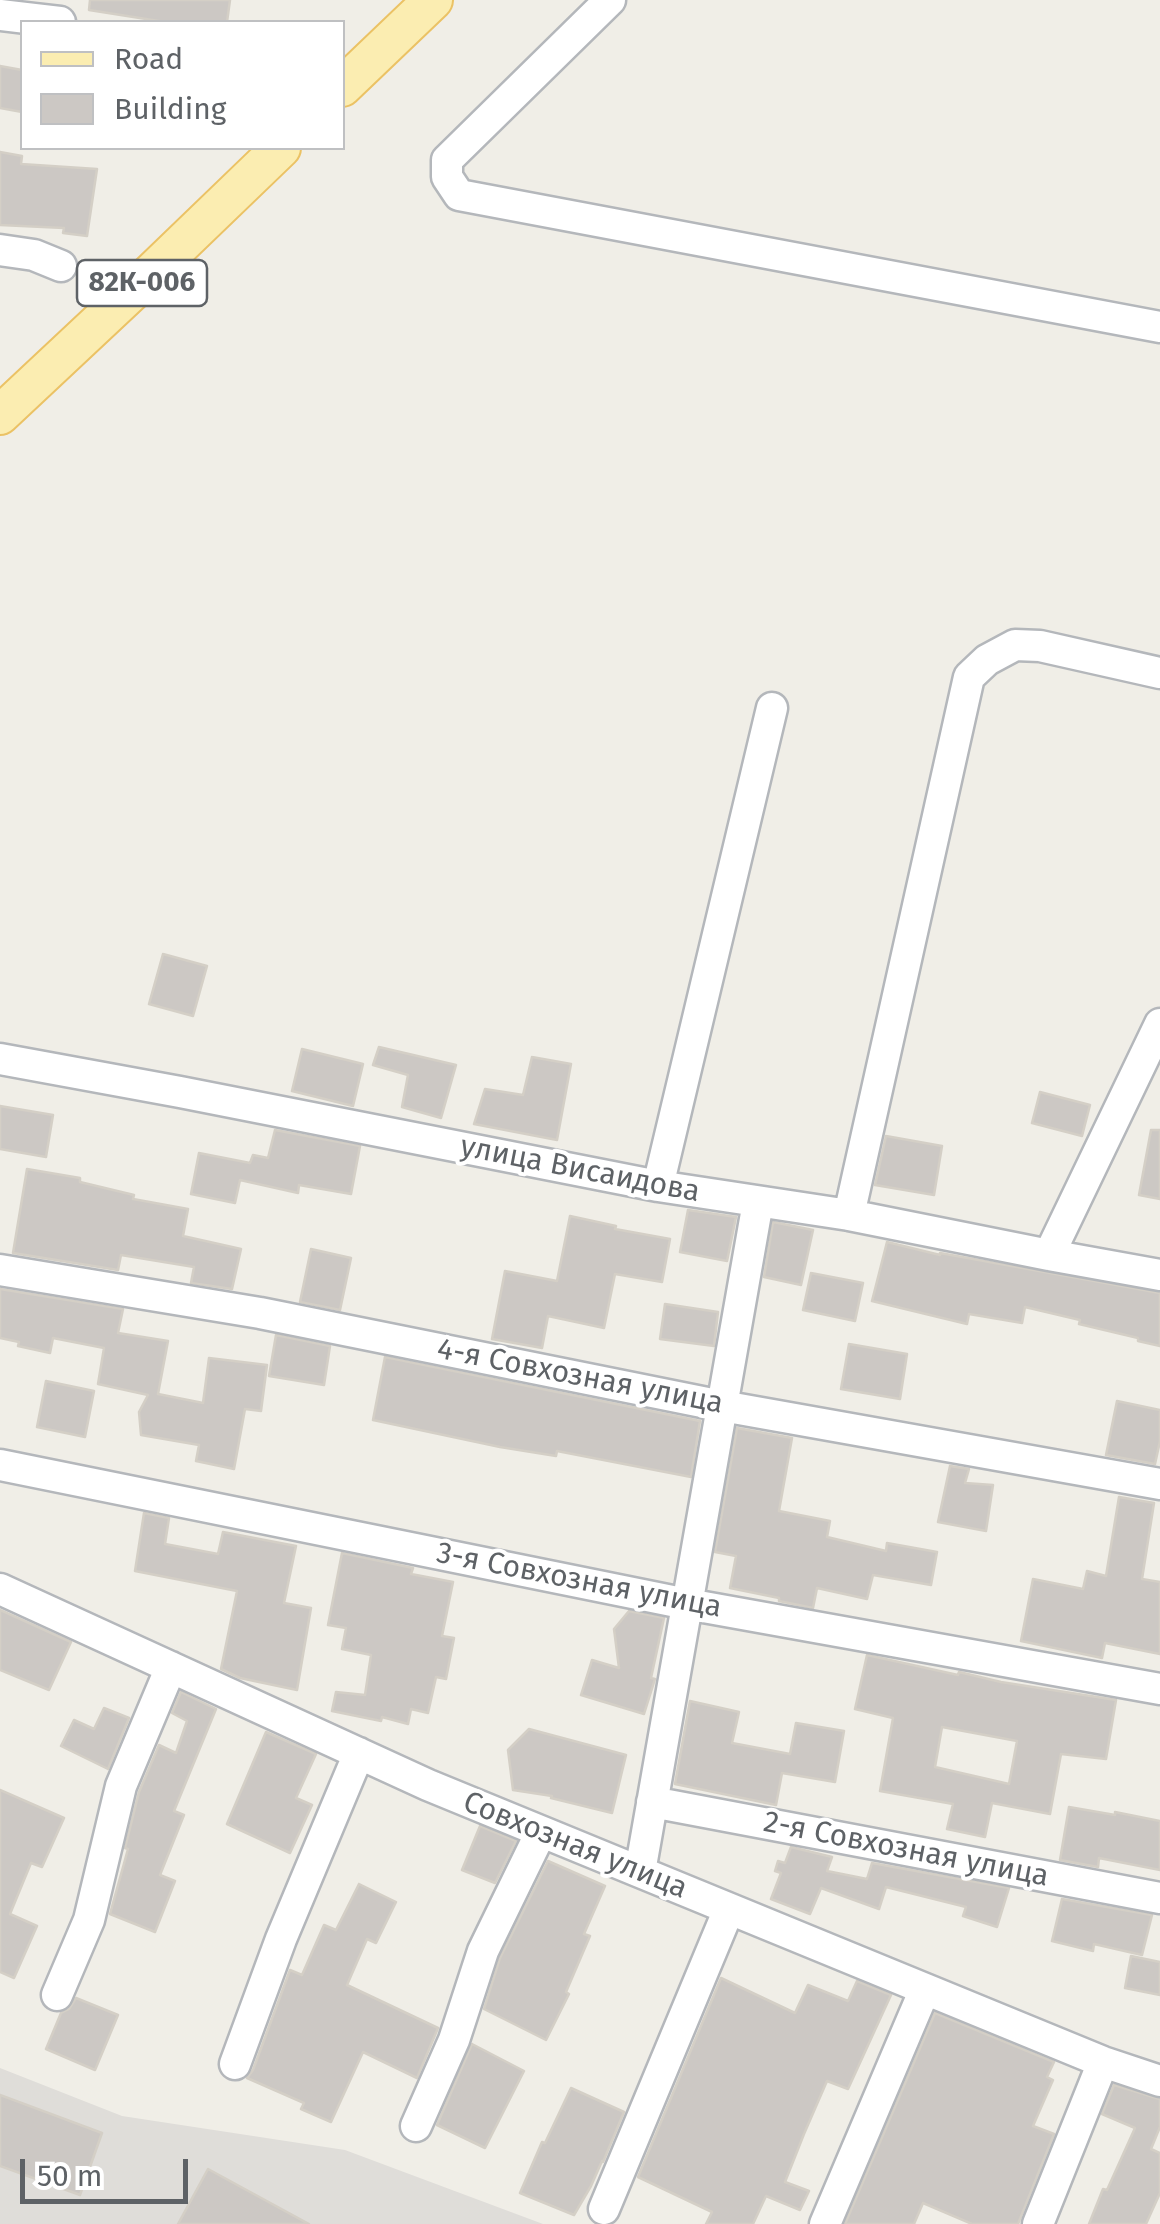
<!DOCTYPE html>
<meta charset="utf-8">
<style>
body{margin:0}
#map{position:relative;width:1160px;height:2224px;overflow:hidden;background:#f0eee7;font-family:"Fira Sans",sans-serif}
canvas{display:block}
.legend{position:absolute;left:20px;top:20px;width:325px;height:130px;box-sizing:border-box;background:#fff;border:2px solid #bfc0c2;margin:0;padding:12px 18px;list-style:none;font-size:30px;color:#5e6266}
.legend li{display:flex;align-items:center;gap:20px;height:50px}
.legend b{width:50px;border:2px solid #bfc0c2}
.scale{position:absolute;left:20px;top:2159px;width:168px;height:45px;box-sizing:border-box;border:5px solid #5e6266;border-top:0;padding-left:12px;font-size:30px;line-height:35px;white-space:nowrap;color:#5e6266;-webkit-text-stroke:8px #fff;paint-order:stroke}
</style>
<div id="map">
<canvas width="1160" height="2224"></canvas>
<ul class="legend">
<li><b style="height:12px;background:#fbedb1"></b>Road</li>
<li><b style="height:28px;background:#ccc8c4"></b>Building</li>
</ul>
<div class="scale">50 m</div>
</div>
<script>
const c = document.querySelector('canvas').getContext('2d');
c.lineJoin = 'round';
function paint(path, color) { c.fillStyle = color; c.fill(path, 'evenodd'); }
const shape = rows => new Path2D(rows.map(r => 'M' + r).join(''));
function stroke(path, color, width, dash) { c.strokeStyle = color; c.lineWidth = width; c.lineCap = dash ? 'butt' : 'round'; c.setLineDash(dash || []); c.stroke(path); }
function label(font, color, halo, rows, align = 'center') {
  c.font = font + ' "Fira Sans",sans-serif'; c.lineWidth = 8; c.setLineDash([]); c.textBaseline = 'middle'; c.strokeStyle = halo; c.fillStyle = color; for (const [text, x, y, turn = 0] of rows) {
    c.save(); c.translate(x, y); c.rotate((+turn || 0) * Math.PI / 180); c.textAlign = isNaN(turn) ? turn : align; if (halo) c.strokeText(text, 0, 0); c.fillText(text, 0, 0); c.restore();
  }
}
paint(shape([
 [0,2068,122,2116,345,2150,543,2224,0,2224]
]), '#dfddd9');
const building = shape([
 [90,0,230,0,227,22,165,22,89,10,90,0],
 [0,66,22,70,22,112,0,108,0,66],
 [0,152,22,156,21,164,97,169,87,236,63,233,64,228,0,225,0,152],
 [163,954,207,966,193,1016,149,1004,163,954],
 [379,1047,456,1065,441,1118,402,1107,408,1075,373,1065,379,1047],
 [302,1049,363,1064,353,1106,292,1091,302,1049],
 [532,1057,571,1064,557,1140,474,1124,485,1089,523,1095,532,1057],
 [1040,1092,1090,1105,1082,1136,1032,1123,1040,1092],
 [0,1106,53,1115,46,1157,0,1149,0,1106],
 [275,1130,360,1146,351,1194,299,1185,298,1193,240,1180,235,1203,191,1194,199,1153,250,1163,253,1155,268,1158,275,1130],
 [1151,1130,1160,1130,1160,1199,1139,1195,1151,1130],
 [886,1136,942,1146,934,1195,875,1185,886,1136],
 [27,1169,80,1178,80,1182,134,1195,133,1199,188,1209,183,1236,241,1249,232,1289,191,1283,194,1267,121,1255,118,1270,13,1253,27,1169],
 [688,1210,736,1217,727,1261,680,1252,688,1210],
 [570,1216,616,1226,615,1229,670,1239,662,1282,615,1274,604,1328,548,1316,542,1348,492,1339,505,1271,557,1281,570,1216],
 [773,1222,813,1230,801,1285,764,1277,773,1222],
 [887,1242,940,1255,940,1253,1160,1293,1160,1346,1138,1341,1138,1338,1079,1324,1080,1320,1025,1307,1022,1323,969,1314,967,1324,872,1301,887,1242],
 [311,1249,351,1258,340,1310,300,1302,311,1249],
 [811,1273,863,1283,855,1321,803,1310,811,1273],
 [0,1289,123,1309,118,1333,168,1341,158,1394,203,1403,209,1358,267,1365,261,1411,245,1409,234,1469,196,1461,199,1445,141,1435,139,1412,148,1395,98,1384,104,1348,53,1338,50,1353,18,1346,19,1342,0,1338,0,1289],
 [665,1304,718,1312,714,1346,660,1339,665,1304],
 [276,1335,330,1346,324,1385,269,1376,276,1335],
 [849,1344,907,1354,900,1399,841,1389,849,1344],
 [385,1357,700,1421,691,1477,557,1451,556,1456,500,1447,373,1420,385,1357],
 [46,1381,94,1391,85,1437,37,1427,46,1381],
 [1117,1401,1160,1410,1160,1441,1155,1464,1106,1455,1117,1401],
 [737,1428,792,1438,779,1511,830,1521,827,1537,886,1551,887,1543,937,1552,931,1585,873,1575,867,1599,817,1588,813,1608,779,1601,779,1598,730,1588,736,1556,715,1552,737,1428],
 [950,1466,969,1469,965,1483,993,1485,986,1531,938,1522,950,1466],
 [1119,1497,1154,1503,1142,1579,1160,1582,1160,1654,1105,1643,1102,1658,1021,1641,1033,1579,1083,1589,1087,1571,1106,1576,1119,1497],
 [144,1513,169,1518,165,1544,218,1554,223,1532,296,1546,284,1603,311,1608,297,1690,240,1678,221,1669,237,1591,135,1571,144,1513],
 [342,1553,413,1568,411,1574,453,1582,442,1636,454,1638,446,1679,436,1677,428,1713,411,1709,408,1724,382,1717,381,1721,332,1711,336,1692,365,1695,371,1655,342,1649,346,1628,328,1625,342,1553],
 [0,1610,71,1642,49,1690,0,1670,0,1610],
 [629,1611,664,1618,651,1678,655,1679,644,1714,581,1695,592,1660,619,1668,614,1629,629,1611],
 [867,1655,958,1675,959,1672,1001,1682,1116,1700,1106,1759,1061,1754,1050,1814,992,1803,985,1837,947,1829,953,1804,880,1791,893,1718,855,1709,867,1655],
 [942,1727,1017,1741,1009,1784,935,1767,942,1727],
 [181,1692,216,1709,174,1811,184,1815,160,1875,175,1881,155,1932,110,1914,128,1849,125,1848,139,1792,159,1745,176,1753,187,1721,172,1713,181,1692],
 [690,1701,739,1712,732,1743,790,1754,796,1723,844,1731,835,1782,782,1773,776,1805,675,1784,690,1701],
 [104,1708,129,1718,108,1769,61,1746,74,1720,94,1729,104,1708],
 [529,1729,626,1755,612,1813,551,1798,552,1796,513,1790,508,1750,529,1729],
 [266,1732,316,1754,296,1798,312,1805,290,1853,227,1824,266,1732],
 [0,1790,64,1818,42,1867,31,1863,10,1914,37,1926,14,1978,0,1972,0,1790],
 [1069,1807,1115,1815,1115,1812,1160,1821,1160,1870,1099,1858,1098,1867,1060,1860,1069,1807],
 [480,1826,516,1841,495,1883,462,1870,480,1826],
 [791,1847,832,1857,827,1871,867,1879,872,1863,1009,1888,997,1927,963,1916,966,1907,886,1887,879,1909,821,1888,810,1914,771,1899,781,1873,775,1871,778,1861,785,1863,791,1847],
 [548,1861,605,1886,584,1934,590,1936,566,1992,569,1994,546,2040,484,2009,500,1958,548,1861],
 [359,1884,396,1902,376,1943,367,1939,347,1985,438,2028,417,2078,363,2052,331,2122,301,2109,304,2103,247,2078,253,2070,290,1970,302,1975,324,1925,336,1930,359,1884],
 [1062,1899,1152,1915,1142,1955,1094,1944,1093,1951,1052,1941,1062,1899],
 [1131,1956,1160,1962,1160,1995,1125,1988,1131,1956],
 [721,1978,795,2013,808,1985,848,2001,857,1981,891,1995,848,2089,827,2081,804,2134,785,2182,809,2191,800,2210,766,2196,753,2224,706,2224,712,2212,638,2177,721,1978],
 [76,1998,118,2015,95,2070,46,2049,61,2013,69,2009,76,1998],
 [935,2013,1054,2062,1047,2077,1053,2080,1033,2126,1054,2134,1018,2224,972,2224,923,2203,914,2224,845,2224,935,2013],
 [472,2044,524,2071,485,2148,437,2125,472,2044],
 [1114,2085,1160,2099,1160,2127,1151,2149,1160,2153,1160,2193,1146,2224,1089,2224,1103,2189,1107,2190,1135,2128,1102,2114,1114,2085],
 [571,2088,624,2112,603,2162,602,2161,591,2186,574,2215,520,2193,542,2142,545,2143,571,2088],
 [0,2095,102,2133,80,2195,0,2166,0,2095],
 [208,2169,309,2224,178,2224,208,2169]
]);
paint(building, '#ccc8c4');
stroke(building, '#d4cfc6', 2.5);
const minor = shape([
 [610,0,447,160,447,177,459,195,1160,327],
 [0,15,60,22],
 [0,250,34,255,61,266],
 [0,1059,180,1092,658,1186,849,1215,1049,1255,1160,1275],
 [658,1186,772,708],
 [849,1215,969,677,987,660,1015,645,1040,646,1160,673],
 [1049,1255,1160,1024],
 [0,1270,260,1313,722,1406,1160,1484],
 [0,1465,687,1604,1160,1689],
 [0,1589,428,1785,1103,2062,1160,2081],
 [652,1802,1160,1898],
 [640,1872,758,1202],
 [57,1995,89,1920,121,1786,171,1667],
 [235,2064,281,1939,359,1753],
 [416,2126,454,2040,483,1951,541,1832],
 [604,2209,729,1909],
 [825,2224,925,1989],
 [1038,2224,1103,2062]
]);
const major = shape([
 [342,87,433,0],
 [0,415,143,281,281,148]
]);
stroke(minor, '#b4b7bb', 35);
stroke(major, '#ebc265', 42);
stroke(minor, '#fff', 30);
stroke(major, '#fbedb1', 38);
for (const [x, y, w] of [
 [142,283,130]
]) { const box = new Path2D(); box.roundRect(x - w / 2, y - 23, w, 46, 8); c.fillStyle = '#fff'; c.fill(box); stroke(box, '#5e6266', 2.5); }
label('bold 28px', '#5e6266', null, [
 ["82К-006",142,283]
]);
label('30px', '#5e6266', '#fff', [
 ["улица Висаидова",580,1170,11],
 ["4-я Совхозная улица",580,1377,11],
 ["3-я Совхозная улица",579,1581,11],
 ["Совхозная улица",575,1846,22],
 ["2-я Совхозная улица",906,1850,11]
]);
</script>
